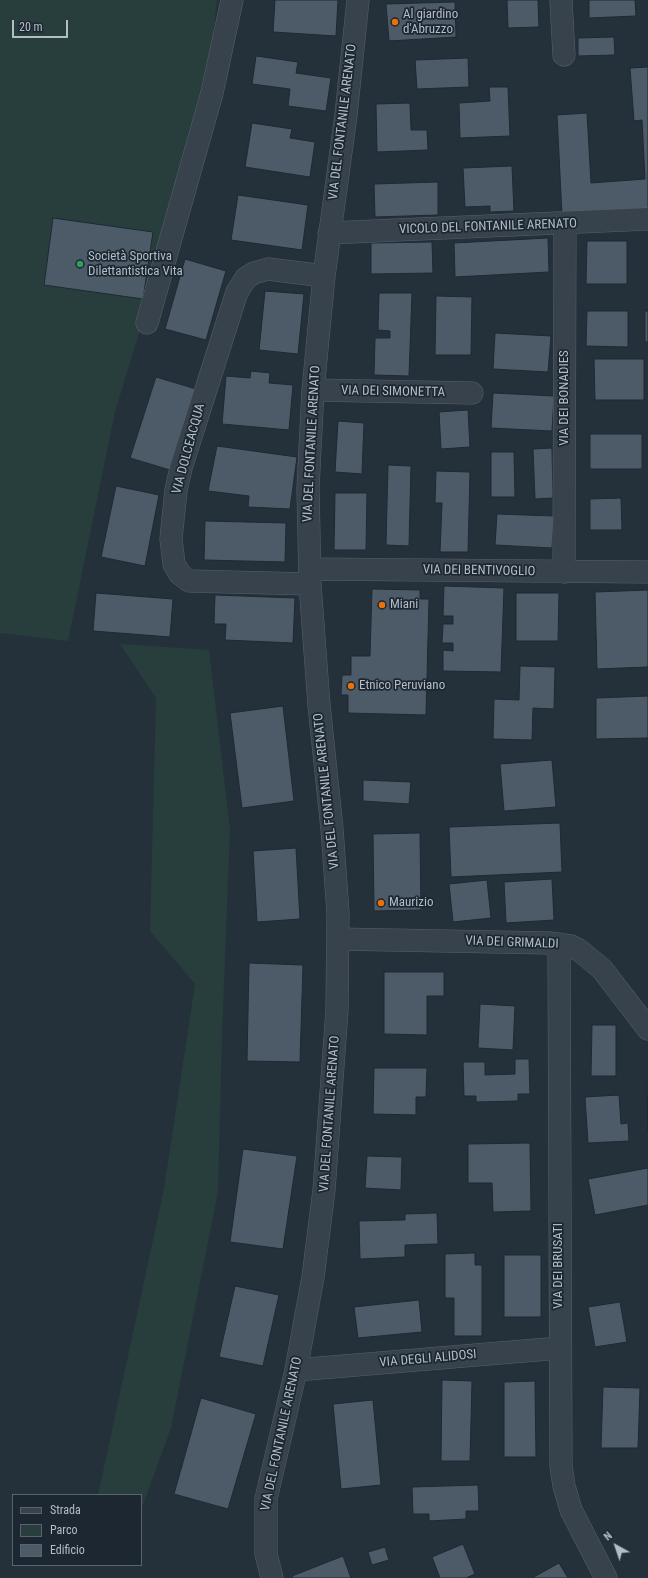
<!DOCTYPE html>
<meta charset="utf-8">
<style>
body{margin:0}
#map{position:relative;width:648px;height:1578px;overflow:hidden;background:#24313b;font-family:"Roboto Condensed",sans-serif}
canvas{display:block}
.legend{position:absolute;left:12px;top:1494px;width:130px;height:72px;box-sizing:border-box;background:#1d2731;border:1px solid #59636d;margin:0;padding:5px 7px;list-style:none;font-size:12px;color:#b3bdc7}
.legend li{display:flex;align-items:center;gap:8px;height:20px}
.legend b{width:20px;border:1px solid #59636d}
.north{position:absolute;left:596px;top:1526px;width:40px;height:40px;-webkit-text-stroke:3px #1d2731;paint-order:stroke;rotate:320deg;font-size:11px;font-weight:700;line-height:16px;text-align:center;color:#b3bdc7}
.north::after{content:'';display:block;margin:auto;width:14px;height:18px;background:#b3bdc7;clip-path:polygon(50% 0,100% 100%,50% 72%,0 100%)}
.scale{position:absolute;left:12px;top:20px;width:56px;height:18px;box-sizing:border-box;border:2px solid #b3bdc7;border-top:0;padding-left:5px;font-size:12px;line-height:14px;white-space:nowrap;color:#b3bdc7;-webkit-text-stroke:3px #1d2731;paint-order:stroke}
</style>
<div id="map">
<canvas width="648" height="1578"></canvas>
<ul class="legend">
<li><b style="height:5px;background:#38424c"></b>Strada</li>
<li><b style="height:11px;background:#273e3d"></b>Parco</li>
<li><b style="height:11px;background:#4c5b67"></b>Edificio</li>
</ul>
<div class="north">N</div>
<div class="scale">20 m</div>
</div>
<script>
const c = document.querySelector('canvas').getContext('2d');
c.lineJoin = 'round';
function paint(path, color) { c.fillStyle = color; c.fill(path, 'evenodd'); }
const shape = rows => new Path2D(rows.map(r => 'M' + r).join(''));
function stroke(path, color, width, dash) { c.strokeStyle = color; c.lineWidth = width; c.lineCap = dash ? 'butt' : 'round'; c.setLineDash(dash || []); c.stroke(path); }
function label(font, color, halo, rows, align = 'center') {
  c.font = font + ' "Roboto Condensed",sans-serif'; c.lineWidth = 3.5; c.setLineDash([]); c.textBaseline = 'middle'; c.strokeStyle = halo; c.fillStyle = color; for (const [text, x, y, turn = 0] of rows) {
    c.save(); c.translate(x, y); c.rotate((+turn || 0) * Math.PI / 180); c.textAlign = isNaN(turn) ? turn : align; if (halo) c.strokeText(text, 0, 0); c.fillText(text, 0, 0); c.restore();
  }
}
paint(shape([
 [0,0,217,0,204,111,188,171,115,412,68,641,0,633],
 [120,644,209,650,230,829,222,1035,218,1192,171,1428,141,1510,141,1495,98,1495,164,1189,195,984,150,931,156,698]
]), '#273e3d');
const building = shape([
 [275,0,338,0,336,36,273,32,275,0],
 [507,0,538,0,539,27,508,28,507,0],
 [589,0,635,0,636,16,589,18,589,0],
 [455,2,456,37,389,41,386,4,455,2],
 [614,37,615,55,578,56,578,38,614,37],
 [256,56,298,62,296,73,331,78,326,111,288,106,290,89,252,84,256,56],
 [468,58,469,87,417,89,415,60,468,58],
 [648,67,648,210,562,215,557,115,587,113,591,183,645,179,642,120,634,121,630,68,648,67],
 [489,87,508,87,510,136,460,138,459,103,490,101,489,87],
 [410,103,411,130,427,130,428,150,377,152,376,104,410,103],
 [252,123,292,129,290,138,315,142,310,177,245,167,252,123],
 [512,166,514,211,490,212,490,206,465,207,463,168,512,166],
 [438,182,438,215,375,217,374,184,438,182],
 [238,195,308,205,302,250,231,240,238,195],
 [53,218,153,232,143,299,44,285,53,218],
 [548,238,549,272,455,277,454,243,548,238],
 [587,241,627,241,627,284,586,284,587,241],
 [432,242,433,273,371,274,371,243,432,242],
 [185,259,226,271,206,340,165,329,185,259],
 [265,291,304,294,298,354,259,350,265,291],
 [379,293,412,293,409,376,374,375,375,338,390,338,390,331,378,330,379,293],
 [436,296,472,297,471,355,435,355,436,296],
 [587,311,628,311,628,347,586,346,587,311],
 [645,311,648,311,648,342,645,342,645,311],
 [495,333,551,336,548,372,493,369,495,333],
 [594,359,644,359,644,400,595,400,594,359],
 [251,371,270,373,269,383,293,385,289,430,222,424,226,376,250,378,251,371],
 [156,377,196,389,170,470,130,458,156,377],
 [493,393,554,396,552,431,491,428,493,393],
 [468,410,470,447,441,449,439,412,468,410],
 [338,421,364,423,362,474,335,472,338,421],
 [590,434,642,434,642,469,590,469,590,434],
 [217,446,297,457,290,509,248,507,249,496,208,491,217,446],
 [552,448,553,498,535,499,533,449,552,448],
 [491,452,514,452,515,497,491,497,491,452],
 [388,465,411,466,409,546,386,545,388,465],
 [436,471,470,472,468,552,440,552,442,503,435,503,436,471],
 [116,486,159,495,145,566,101,557,116,486],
 [335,493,367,493,366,550,334,550,335,493],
 [621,498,622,530,590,530,590,499,621,498],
 [497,514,554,516,552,548,495,545,497,514],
 [205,521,286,523,285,562,204,560,205,521],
 [444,586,504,588,501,672,443,671,443,650,453,651,453,643,442,643,443,624,453,624,453,616,443,616,444,586],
 [372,589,420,590,420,599,429,599,426,715,348,713,348,695,341,695,342,675,351,675,351,656,370,656,372,589],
 [648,590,648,667,597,669,595,592,648,590],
 [96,593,173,599,170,637,93,631,96,593],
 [516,593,559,593,558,641,516,641,516,593],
 [215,595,295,598,293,643,225,640,226,624,214,624,215,595],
 [520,666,555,667,554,709,533,708,532,740,493,739,494,699,519,700,520,666],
 [648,696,648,738,596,739,596,698,648,696],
 [283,706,294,801,242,808,230,713,283,706],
 [552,760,556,807,504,811,500,764,552,760],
 [363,780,411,782,409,804,363,801,363,780],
 [560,823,562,872,451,877,449,827,560,823],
 [420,833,421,910,374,911,373,834,420,833],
 [296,848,300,919,257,922,253,851,296,848],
 [552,879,554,920,506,923,504,882,552,879],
 [487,880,491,918,453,922,449,884,487,880],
 [249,963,303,965,300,1062,247,1061,249,963],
 [384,972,444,972,444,996,427,996,427,1035,384,1034,384,972],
 [480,1004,515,1006,513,1050,478,1048,480,1004],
 [592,1025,616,1025,616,1076,591,1076,592,1025],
 [515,1059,529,1059,530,1094,518,1094,518,1101,476,1102,476,1096,464,1096,463,1062,485,1062,485,1075,515,1074,515,1059],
 [374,1068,427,1068,426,1097,416,1097,416,1115,373,1114,374,1068],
 [647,1085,648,1085,648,1131,647,1085],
 [619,1095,621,1124,628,1123,629,1141,588,1143,585,1097,619,1095],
 [530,1143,531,1211,493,1212,492,1183,468,1183,468,1144,530,1143],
 [243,1149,297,1156,283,1249,230,1242,243,1149],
 [367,1156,402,1157,401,1190,365,1188,367,1156],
 [648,1168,648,1205,595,1215,588,1179,648,1168],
 [437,1213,438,1244,405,1245,405,1257,360,1259,359,1221,405,1220,405,1214,437,1213],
 [475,1253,475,1265,482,1265,482,1336,454,1336,454,1298,445,1298,445,1254,475,1253],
 [504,1255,541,1255,541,1317,504,1317,504,1255],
 [235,1286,279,1295,263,1366,219,1357,235,1286],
 [419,1300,422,1332,358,1338,354,1307,419,1300],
 [620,1302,627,1342,595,1347,588,1307,620,1302],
 [442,1380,472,1381,470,1461,441,1461,442,1380],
 [535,1381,536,1457,504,1457,504,1382,535,1381],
 [603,1387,640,1388,638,1448,601,1448,603,1387],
 [201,1398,256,1414,228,1509,174,1494,201,1398],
 [373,1400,381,1485,341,1489,333,1404,373,1400],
 [478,1485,479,1511,466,1511,466,1519,429,1521,429,1514,413,1514,412,1487,478,1485],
 [463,1544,475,1574,466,1578,440,1578,432,1557,463,1544],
 [385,1547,389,1560,372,1565,368,1552,385,1547],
 [343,1556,351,1578,293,1578,292,1576,343,1556],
 [559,1563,568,1578,532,1578,559,1563]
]);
paint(building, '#4c5b67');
stroke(building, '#1f2933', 1);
const minor = shape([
 [561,0,564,55],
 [329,233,648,219],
 [147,323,212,93,232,0],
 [313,390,472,393],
 [310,569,648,572],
 [564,572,565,224],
 [310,584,189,581,180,574,174,564,171,539,176,490,181,468,237,292,246,278,254,273,268,269,324,276],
 [338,939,549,943,571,946,579,950,602,969,648,1029],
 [559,944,561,1466,564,1486,571,1510,606,1578],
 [296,1370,560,1348],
 [272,1578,266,1554,266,1499,296,1370,313,1277,324,1190,337,1010,338,913,332,829,319,705,310,584,308,488,313,390,324,276,346,115,358,0]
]);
stroke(minor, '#56606a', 23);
stroke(minor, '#38424c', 22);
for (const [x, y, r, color] of [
 [395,22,4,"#e8710a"],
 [80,264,4,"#2e9e5b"],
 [382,605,4,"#e8710a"],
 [351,686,4,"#e8710a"],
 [381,903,4,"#e8710a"]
]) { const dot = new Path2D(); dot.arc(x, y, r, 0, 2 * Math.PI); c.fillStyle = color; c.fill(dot); stroke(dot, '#1d2731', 1.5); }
label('13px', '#b3bdc7', '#1d2731', [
 ["Al giardino",403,15],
 ["d'Abruzzo",403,30],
 ["Società Sportiva",88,257],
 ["Dilettantistica Vita",88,272],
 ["Miani",390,605],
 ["Etnico Peruviano",359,686],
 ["Maurizio",389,903]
], 'left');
label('13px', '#b3bdc7', '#1d2731', [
 ["VIA DEL FONTANILE ARENATO",343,122,-83],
 ["VICOLO DEL FONTANILE ARENATO",488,227,-2],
 ["VIA DEI SIMONETTA",393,392,1],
 ["VIA DEI BONADIES",565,398,-90],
 ["VIA DEL FONTANILE ARENATO",312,444,-87],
 ["VIA DOLCEACQUA",189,449,-75],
 ["VIA DEI BENTIVOGLIO",479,571,1],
 ["VIA DEL FONTANILE ARENATO",327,791,-96],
 ["VIA DEI GRIMALDI",512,943,2],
 ["VIA DEL FONTANILE ARENATO",330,1114,-86],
 ["VIA DEI BRUSATI",559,1266,-90],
 ["VIA DEGLI ALIDOSI",428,1359,-5],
 ["VIA DEL FONTANILE ARENATO",282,1434,-78]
]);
</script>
